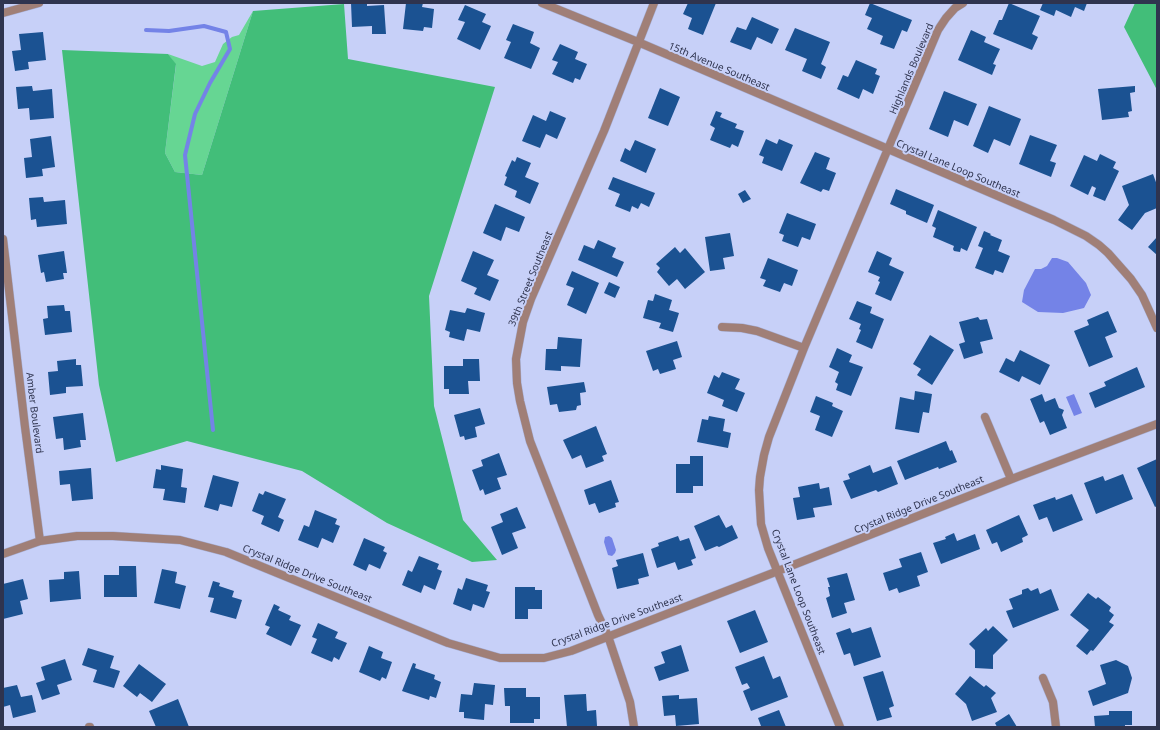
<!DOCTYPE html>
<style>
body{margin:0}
#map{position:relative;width:1160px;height:730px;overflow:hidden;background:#c7d0f8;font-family:"Noto Sans",sans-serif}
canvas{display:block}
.frame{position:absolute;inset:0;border:4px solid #2f344f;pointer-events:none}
</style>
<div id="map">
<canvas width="1160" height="730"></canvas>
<div class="frame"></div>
</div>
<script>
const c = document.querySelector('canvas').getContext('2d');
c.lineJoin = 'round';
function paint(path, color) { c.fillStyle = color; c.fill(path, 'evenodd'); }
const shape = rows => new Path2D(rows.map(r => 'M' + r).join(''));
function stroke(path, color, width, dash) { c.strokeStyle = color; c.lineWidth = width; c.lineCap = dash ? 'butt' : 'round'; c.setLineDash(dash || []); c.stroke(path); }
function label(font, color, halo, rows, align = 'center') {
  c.font = font + ' "Noto Sans",sans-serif'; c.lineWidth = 4; c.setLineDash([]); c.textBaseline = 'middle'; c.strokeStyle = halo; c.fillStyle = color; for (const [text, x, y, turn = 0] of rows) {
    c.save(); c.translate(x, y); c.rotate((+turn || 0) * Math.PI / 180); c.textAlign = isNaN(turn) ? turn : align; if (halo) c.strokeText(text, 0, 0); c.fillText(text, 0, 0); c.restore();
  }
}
paint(shape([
 [253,11,202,175,175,172,165,153,176,65,168,54,202,66,215,62,223,44,232,37,239,35]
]), '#66d693');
paint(shape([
 [1135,3,1157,3,1157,90,1124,27],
 [344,4,348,59,495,87,429,296,434,406,463,520,497,560,472,562,387,523,302,471,187,441,116,462,99,385,62,50,168,54,176,64,165,153,175,172,202,175,253,11]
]), '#42be79');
paint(shape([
 [1052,258,1057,258,1068,262,1086,283,1091,295,1084,308,1063,313,1038,312,1022,302,1024,290,1035,269,1041,269,1047,266],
 [1074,394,1082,413,1074,416,1066,397],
 [609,536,612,538,616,550,615,553,612,556,608,555,604,542,605,537]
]), '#7483e7');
stroke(shape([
 [146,30,169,31,204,26,226,32,230,49,210,83,195,114,185,155,213,430]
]), '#7483e7', 4);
paint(shape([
 [351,3,367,3,367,6,384,5,386,34,372,34,372,26,352,27],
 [406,3,423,3,422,7,434,9,432,28,424,27,423,31,403,29],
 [688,3,716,3,703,35,688,29,692,18,683,14],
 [870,3,912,20,907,32,902,30,894,49,880,44,883,36,867,29,872,18,865,15],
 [1009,3,1040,16,1032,34,1038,37,1032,50,993,34,999,20,1002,20],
 [1043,3,1087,3,1084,11,1075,7,1071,17,1056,10,1054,16,1040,10],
 [465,5,486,14,482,22,491,26,480,50,457,39,465,22,458,20],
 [752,17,779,29,772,44,757,37,751,50,730,42,737,27,746,30],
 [513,24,534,32,530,43,540,48,531,69,504,58,511,42,506,40],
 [795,28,830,42,821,64,826,67,821,79,802,71,807,59,785,50],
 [971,30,986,37,984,42,1000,49,993,64,996,65,992,75,958,60],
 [43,32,46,60,28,62,29,69,15,71,12,51,21,50,19,34],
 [560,44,578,52,575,59,587,64,580,80,575,78,573,83,552,74,558,62,552,60],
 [856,60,877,69,875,74,880,76,873,94,863,89,859,99,837,89,843,75,848,77],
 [32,86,33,91,52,89,54,118,30,120,29,108,18,109,16,87],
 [1135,86,1135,92,1130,93,1132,111,1128,112,1129,117,1102,120,1098,89],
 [660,88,680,97,668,126,648,118],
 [944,91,977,104,968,126,954,120,948,137,929,129],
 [989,106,1021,119,1010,146,994,139,988,153,973,146],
 [550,111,566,118,557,139,546,134,540,148,522,141,533,115,546,121],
 [716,111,722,113,720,117,737,124,735,128,744,131,738,147,732,144,730,148,710,140,715,128,710,125],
 [1030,135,1057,145,1050,161,1056,163,1051,177,1019,164],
 [51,136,55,167,42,169,43,176,26,178,24,158,32,157,30,139],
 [766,139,777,144,779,139,793,145,782,171,762,163,764,157,759,155],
 [635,140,656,149,646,173,620,161,625,148,630,151],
 [815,152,830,158,826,169,836,173,829,191,823,189,821,192,800,183],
 [1100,154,1116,162,1113,168,1119,171,1105,201,1093,196,1096,188,1092,186,1088,195,1070,186,1084,155,1097,161],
 [517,157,531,163,525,177,539,183,530,204,515,197,517,191,504,185,507,177,505,176,512,160,515,162],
 [1153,174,1157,185,1157,208,1145,213,1132,230,1118,220,1129,205,1122,186],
 [613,177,655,193,649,207,641,203,638,209,632,206,630,212,615,206,620,194,608,189],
 [896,189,934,205,927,223,906,214,906,211,890,204],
 [745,190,751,199,743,203,738,194],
 [43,197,44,202,65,200,67,224,37,227,36,219,31,220,29,198],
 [495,204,525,217,519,232,506,227,501,241,483,233],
 [938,210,977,227,967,251,961,248,960,252,954,251,953,249,954,246,933,237,936,228,932,226],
 [787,213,816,224,810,240,802,237,798,247,782,241,784,235,779,233],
 [984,231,991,234,990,235,1002,240,998,251,1010,256,1003,273,995,270,993,275,975,268,983,248,978,246],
 [730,233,734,256,723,258,725,269,710,271,705,237],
 [1157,237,1157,255,1148,247],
 [598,240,616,248,612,257,624,262,617,277,578,260,584,245,594,249],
 [675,247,680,253,685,248,705,272,685,289,677,279,669,286,657,272,660,268,656,264],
 [64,251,67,273,63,273,64,279,46,282,44,272,41,273,38,255],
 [473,251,494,260,487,275,499,280,490,301,474,294,477,288,461,281],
 [877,251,892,258,889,265,904,272,891,301,875,294,880,282,878,281,880,277,868,272],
 [768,258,798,270,792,286,784,283,780,292,763,286,766,280,760,278],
 [572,271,599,283,586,314,567,305,574,288,566,285],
 [609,282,620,287,615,298,604,293],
 [655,294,672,300,669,310,679,313,673,332,659,328,661,323,643,318,648,300,653,301],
 [857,301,872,307,870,313,884,319,872,349,856,342,861,330,859,329,861,324,849,319],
 [64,305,65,311,70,311,72,332,45,335,43,319,48,318,47,306],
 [467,308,485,313,480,332,467,329,464,341,449,337,450,332,445,330,450,310,465,313],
 [1108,311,1117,332,1105,337,1113,357,1089,367,1074,331,1089,325,1087,320],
 [978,317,980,320,987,319,993,339,980,342,983,353,964,359,959,344,965,342,959,322],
 [930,335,954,350,932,385,917,375,921,369,913,364],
 [558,337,582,339,580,367,561,366,561,371,545,370,546,349,557,349],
 [677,341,682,357,673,360,676,369,660,374,658,369,653,371,646,351],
 [837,348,852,355,849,362,863,367,851,396,836,390,838,384,835,382,839,372,829,367],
 [1020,350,1050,365,1040,385,1022,376,1019,382,999,372,1006,358,1014,362],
 [76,359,76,365,81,365,83,386,66,387,66,393,50,395,48,372,58,371,57,361],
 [463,359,479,359,480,381,468,381,469,394,449,394,449,389,444,389,444,366,463,366],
 [1137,367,1145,387,1095,408,1089,393,1106,386,1104,382],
 [722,372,740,379,735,389,745,393,737,412,722,406,724,400,707,393,714,375,719,378],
 [584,382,586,392,580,393,581,405,577,406,576,410,559,412,557,404,550,405,547,387],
 [915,391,932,394,929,413,923,412,919,433,895,429,900,397,914,400],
 [1042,394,1045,402,1055,398,1059,408,1064,410,1062,415,1067,428,1050,435,1044,421,1040,423,1030,399],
 [816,396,833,403,832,406,843,411,832,437,815,430,820,416,810,412],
 [480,408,485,424,475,427,477,437,465,440,464,436,460,437,454,415],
 [83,413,86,440,80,440,81,447,64,450,63,438,56,439,53,417],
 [709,416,725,419,723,431,731,433,728,448,697,442,702,419,708,420],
 [596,426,607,454,602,456,604,461,586,468,581,455,572,459,563,440],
 [946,441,950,451,952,450,957,462,939,469,938,467,905,480,897,461],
 [499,453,507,475,497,478,501,489,485,495,483,489,480,491,472,470,483,466,481,460],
 [690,456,703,456,703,486,693,486,693,493,676,493,676,464,690,464],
 [1157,459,1157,506,1155,507,1137,468],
 [161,465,183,469,181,487,187,488,185,503,163,500,165,489,153,488,156,469,161,470],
 [870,465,873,473,891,466,898,484,878,492,876,490,851,499,843,481,850,479,848,474],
 [91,468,93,499,72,501,70,484,60,485,59,471],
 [1123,474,1133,499,1096,514,1084,483,1103,476,1105,481],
 [213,475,239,482,232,507,220,504,218,511,204,507],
 [611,480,619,502,615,503,616,507,599,513,595,503,589,505,584,490],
 [819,483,820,489,829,487,832,505,813,508,815,517,797,520,793,498,800,497,798,487],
 [265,491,286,499,278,517,284,520,279,532,261,524,264,516,252,511,259,493,263,495],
 [1072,494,1083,520,1053,532,1047,517,1039,520,1033,505,1055,497,1056,500],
 [517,507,526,528,512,533,518,548,502,555,491,527,503,522,500,514],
 [315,510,337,519,335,524,340,526,333,543,322,538,318,548,298,540,304,525,309,527],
 [719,515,726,528,732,525,738,538,719,547,717,546,705,551,694,526],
 [1019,515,1028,535,1022,538,1023,542,1001,552,997,542,992,544,986,530],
 [954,533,957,541,975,534,980,549,941,564,933,543,946,539,945,537],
 [678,536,680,541,689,538,696,558,691,560,693,565,678,570,675,562,657,568,651,549,659,546,658,543],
 [364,538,385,547,383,551,387,553,380,569,369,564,366,571,353,565],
 [921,552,928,572,917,576,920,586,899,593,897,588,889,591,883,573,902,567,899,559],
 [643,553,649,576,638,579,639,584,617,589,612,568,618,566,616,560],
 [419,556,439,564,437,569,442,571,435,590,424,585,421,593,402,585,408,570,412,572],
 [119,566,136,566,137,597,104,597,104,575,119,575],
 [162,569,177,572,175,583,186,586,180,609,154,603],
 [79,571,81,599,50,602,49,580,64,579,64,572],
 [847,573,855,600,844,603,847,613,832,618,826,598,830,596,828,587,830,587,827,578],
 [466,578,488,585,486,591,490,592,484,608,473,604,471,611,453,604,458,588,462,590],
 [23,579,28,599,20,601,23,614,3,619,3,597,4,597,3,584],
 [213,581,220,583,219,586,234,591,232,597,242,600,236,619,210,612,214,598,208,597],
 [515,587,535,587,535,590,542,590,542,609,528,609,528,619,515,619],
 [1028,588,1031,591,1038,588,1040,594,1051,589,1059,610,1013,628,1006,611,1013,609,1009,599,1022,594,1022,590],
 [1088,593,1096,599,1098,597,1111,607,1109,611,1114,615,1109,622,1114,625,1093,651,1091,650,1087,655,1076,646,1089,630,1070,615],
 [274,604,280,607,278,610,291,616,289,620,301,625,291,646,266,634,270,627,265,625],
 [755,610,768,642,740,653,727,621],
 [318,623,338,632,335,638,347,643,339,660,334,657,332,662,311,653,317,639,312,637],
 [993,626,1008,640,993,655,993,669,975,668,975,650,969,644,986,628,988,631],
 [871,627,881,657,854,666,850,653,844,655,836,633,850,628,852,633],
 [681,645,689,671,659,681,654,667,665,663,661,652],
 [369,646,383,652,381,658,392,662,386,679,382,677,380,681,359,672],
 [88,648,114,656,110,668,120,671,114,688,93,682,97,670,82,665],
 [764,656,773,679,780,676,788,697,751,711,743,691,750,688,747,683,742,685,735,667],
 [65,659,72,680,57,685,60,694,42,700,36,683,45,680,41,667],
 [1116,660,1128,666,1132,678,1128,693,1093,706,1088,691,1106,684,1100,665],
 [413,663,416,664,415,668,435,675,434,679,441,682,436,698,430,696,429,700,402,691],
 [139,664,166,684,152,702,140,693,137,697,123,686],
 [883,671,894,706,889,708,892,717,877,721,863,677],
 [970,676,984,687,986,685,996,693,991,698,997,712,972,721,966,704,955,694],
 [474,683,495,685,493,705,485,704,484,720,464,718,464,712,459,712,461,694,472,695],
 [17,685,21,697,32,695,36,712,13,718,10,705,3,707,3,688],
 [504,688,526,688,526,697,540,697,540,719,534,719,534,723,510,723,510,706,505,706],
 [586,694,587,711,596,710,597,726,567,727,564,695],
 [679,695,679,699,697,698,699,724,676,726,675,715,664,716,662,696],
 [178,699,189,727,156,727,149,711],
 [779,710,786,727,757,727,761,726,758,718],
 [1109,711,1132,711,1132,725,1125,725,1125,727,1095,727,1094,716,1109,715],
 [1009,714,1017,727,997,727,995,723]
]), '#1b5292');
const minor = shape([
 [542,3,638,42,1054,220,1086,236,1099,245,1108,253,1131,279,1142,295,1157,328],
 [3,13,39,3],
 [3,239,25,427,40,541],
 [722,327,742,328,757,331,804,348],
 [985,417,1011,479],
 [3,554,40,541,77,536,113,536,180,540,226,552,448,643,500,658,544,658,571,651,778,571,1017,477,1157,424],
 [1043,678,1053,702,1056,727],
 [89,727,90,727],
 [634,727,630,702,608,636,598,615,530,441,520,401,517,383,516,359,523,322,531,299,604,131,654,3],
 [840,727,768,548,761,524,759,490,760,477,764,455,769,437,804,348,938,30,946,18,955,8,963,3]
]);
stroke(minor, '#a6aed3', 9);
stroke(minor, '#a07f77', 8);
label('10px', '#2f344f', '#c7d0f8', [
 ["15th Avenue Southeast",719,67,23],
 ["Highlands Boulevard",912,69,-67],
 ["Crystal Lane Loop Southeast",958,169,23],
 ["39th Street Southeast",531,279,-68],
 ["Amber Boulevard",34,413,83],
 ["Crystal Ridge Drive Southeast",919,505,-22],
 ["Crystal Ridge Drive Southeast",307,574,22],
 ["Crystal Lane Loop Southeast",798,592,69],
 ["Crystal Ridge Drive Southeast",617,621,-20]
]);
</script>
